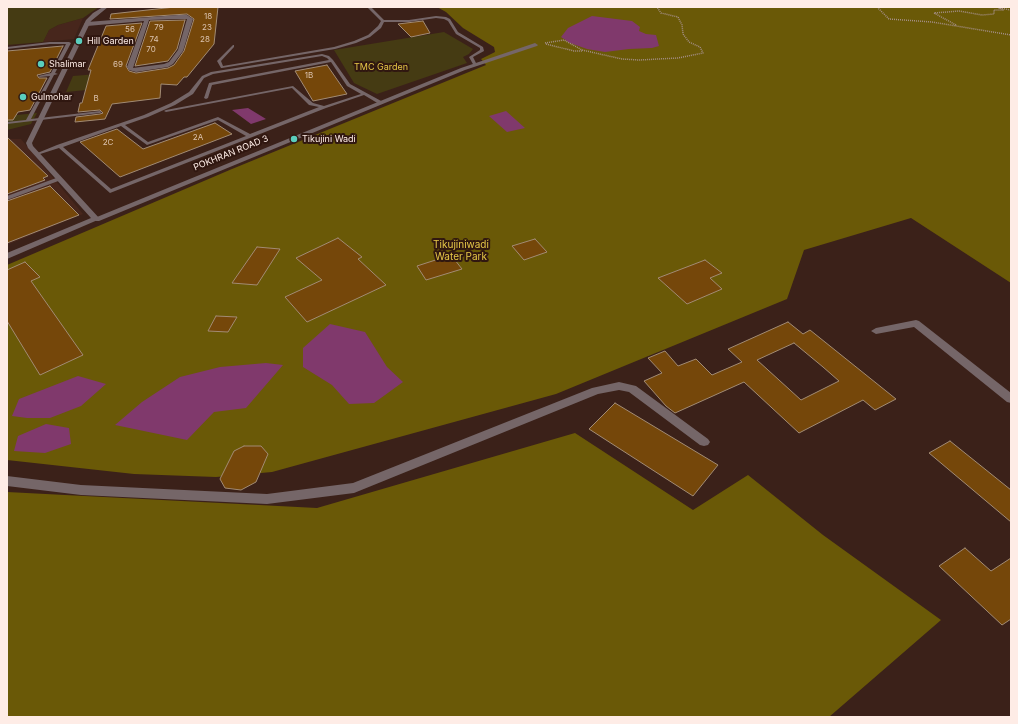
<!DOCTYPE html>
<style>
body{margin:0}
#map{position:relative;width:1018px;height:724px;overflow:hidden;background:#3b2119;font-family:Inter,sans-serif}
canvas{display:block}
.frame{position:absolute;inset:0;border:8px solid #feece6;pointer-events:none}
</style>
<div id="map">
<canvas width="1018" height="724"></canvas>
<div class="frame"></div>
</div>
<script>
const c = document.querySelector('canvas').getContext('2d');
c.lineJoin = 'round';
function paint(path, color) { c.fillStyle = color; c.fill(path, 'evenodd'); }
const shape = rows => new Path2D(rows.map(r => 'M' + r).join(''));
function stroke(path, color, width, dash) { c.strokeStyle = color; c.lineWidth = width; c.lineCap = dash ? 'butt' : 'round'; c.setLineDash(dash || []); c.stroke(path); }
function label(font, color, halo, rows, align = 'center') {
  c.font = font + ' Inter,sans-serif'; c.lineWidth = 4; c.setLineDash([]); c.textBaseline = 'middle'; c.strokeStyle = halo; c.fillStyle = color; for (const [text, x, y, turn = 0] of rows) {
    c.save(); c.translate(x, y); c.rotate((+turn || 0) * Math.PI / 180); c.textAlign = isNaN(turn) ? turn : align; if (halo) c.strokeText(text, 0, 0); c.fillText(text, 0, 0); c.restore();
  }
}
paint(shape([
 [83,18,74,39,43,42,49,30,58,25],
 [7,139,21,139,83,214,7,245]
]), '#47261c');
paint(shape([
 [7,7,99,7,83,18,58,25,49,30,43,42,7,45],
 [444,32,473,49,469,54,463,57,467,63,377,94,354,83,334,50],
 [122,72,118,87,66,92,73,76],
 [37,113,31,124,7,130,7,116]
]), '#453b13');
paint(shape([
 [437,7,1011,7,1011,283,911,218,804,250,787,299,556,394,272,472,216,477,134,474,7,460,7,265,232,169,486,65,481,59,495,52,494,47,463,28,446,12],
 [575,433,693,510,748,475,823,535,941,620,829,717,7,717,7,492,317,508]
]), '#6a5907');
paint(shape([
 [592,16,632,21,640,27,639,31,646,34,656,35,659,46,652,48,629,49,605,52,587,49,570,43,561,37,568,28],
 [248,108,266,119,251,124,232,110],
 [506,111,525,128,507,132,489,116],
 [330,324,365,332,387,367,403,382,374,403,349,404,332,385,303,367,303,348],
 [266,363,283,365,246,408,214,412,187,440,115,425,142,402,180,377,220,367],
 [78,376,106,384,81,406,50,418,27,418,12,416,19,399],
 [46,424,69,428,71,444,45,453,14,451,18,436]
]), '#80396c');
const building = shape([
 [175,7,218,7,214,44,187,77,184,77,177,85,161,84,160,98,112,104,105,119,75,122,76,117,100,114,103,113,100,110,78,112,80,103,82,103,91,70,88,70,106,26,142,23,126,66,129,71,136,73,168,68,174,65,184,51,194,19,187,14,110,19,111,14,175,7],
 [185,20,177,49,168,61,135,66,150,21,185,20],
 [423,21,430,33,411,37,398,24,423,21],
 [63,46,50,72,37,75,39,78,47,78,30,110,18,112,13,120,7,120,7,51,63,46],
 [327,65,347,94,313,101,295,71,327,65],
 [215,123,232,134,120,177,80,142,117,129,143,149,215,123],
 [7,137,48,176,43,178,45,180,7,194,7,137],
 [50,186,79,215,7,243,7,201,50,186],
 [338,238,362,257,358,259,386,285,307,322,285,297,322,280,296,258,338,238],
 [535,239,547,252,524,260,512,246,535,239],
 [257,247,280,249,257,285,232,283,257,247],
 [451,255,462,269,426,280,417,266,451,255],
 [705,260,722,273,710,278,722,289,687,304,658,278,705,260],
 [25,262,40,277,31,281,83,355,40,375,7,321,7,270,25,262],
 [216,316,237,317,228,332,208,331,216,316],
 [788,322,803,334,810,330,896,399,875,410,863,400,799,433,744,382,675,413,666,406,644,381,662,373,648,358,665,351,678,366,696,359,712,375,742,362,728,349,788,322],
 [794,343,823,367,839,381,801,400,757,360,794,343],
 [615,403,718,465,693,496,589,429,615,403],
 [950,441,1011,490,1011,522,929,453,950,441],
 [244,446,261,446,268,454,256,482,241,490,225,488,220,479,234,451,244,446],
 [965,548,991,571,1011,558,1011,619,1002,625,939,566,965,548]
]);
paint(building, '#75470a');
stroke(building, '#a28b74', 1);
stroke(shape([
 [877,7,889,19,932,22,1011,35],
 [956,25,934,13,959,11,982,15,994,14,994,10,1003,10,999,8,1011,10],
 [545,43,564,40,582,50,622,59,639,60,678,58,703,53,700,47,689,42,683,34,682,25,678,17,661,13,657,7],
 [546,44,574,51,582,51]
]), '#a58f88', 1.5, [1, 1]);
paint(shape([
 [367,7,371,7,384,20,409,20,436,16,446,17,450,19,458,32,483,47,484,51,473,57,477,65,474,66,469,57,480,50,480,48,456,34,448,21,444,19,436,18,409,22,384,22,381,28,370,37,356,43,335,49,222,68,221,68,217,61,233,45,234,45,234,47,221,61,223,66,334,47,354,41,368,35,378,26,381,21,367,7],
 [50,42,69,42,71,43,55,73,58,74,54,75,31,119,100,111,102,112,100,113,7,124,7,122,26,120,50,76,40,77,38,76,51,73,66,44,50,44,7,49,7,47,50,42],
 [322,54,329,56,333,60,350,84,383,102,383,104,379,104,364,95,326,108,110,193,59,148,37,155,35,154,57,145,144,115,171,103,189,92,202,76,211,72,322,54],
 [322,56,327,58,329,60,209,83,204,98,206,99,208,98,212,85,331,62,347,86,361,94,324,106,313,103,293,86,166,110,164,111,166,112,292,88,309,105,319,107,250,134,218,117,148,142,125,125,148,117,175,105,193,94,204,78,213,74,322,56],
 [218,120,246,136,111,189,63,147,121,126,147,145,218,120],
 [59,177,62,179,61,180,7,200,7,196,59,177]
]), '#756668');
paint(shape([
 [178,15,187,15,193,19,183,51,173,64,168,67,136,72,129,70,127,67,144,21,87,26,84,24,87,22,178,15],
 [178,19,187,19,178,50,169,62,164,64,133,68,149,20,178,19],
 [535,43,538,45,537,46,465,70,99,221,96,221,92,219,461,68,535,43],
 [916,320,919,321,1011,393,1011,403,1007,402,914,327,876,334,871,331,876,328,916,320],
 [619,382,636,386,708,439,710,442,708,445,704,446,700,445,629,392,619,390,598,394,354,493,267,504,81,495,7,486,7,476,81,485,267,494,353,483,592,388,619,382]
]), '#756668');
paint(shape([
 [103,7,108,7,91,21,32,143,33,146,100,219,7,259,7,253,91,218,28,148,26,143,86,20,93,13,103,7]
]), '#756668');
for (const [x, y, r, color] of [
 [79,41,4,"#5acebd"],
 [41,64,4,"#5acebd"],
 [23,97,4,"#5acebd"],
 [294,139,4,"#5acebd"]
]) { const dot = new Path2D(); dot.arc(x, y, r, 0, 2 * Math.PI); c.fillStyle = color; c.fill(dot); stroke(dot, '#301710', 1.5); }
label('8px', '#dcc3af', null, [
 ["18",208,17],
 ["79",159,28],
 ["23",207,28],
 ["56",130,30],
 ["74",154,40],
 ["28",205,40],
 ["70",151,50],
 ["69",118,65],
 ["1B",309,76],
 ["B",96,99],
 ["2A",198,138],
 ["2C",108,143]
]);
label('9px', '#feece6', '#301710', [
 ["Hill Garden",87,41],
 ["Shalimar",49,64],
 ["Gulmohar",31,97],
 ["Tikujini Wadi",302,139]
], 'left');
label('9px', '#e6c747', '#301710', [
 ["TMC Garden",381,67]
]);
label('9px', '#feece6', '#301710', [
 ["POKHRAN ROAD 3",231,153,-22]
]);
label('10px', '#e6c747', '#301710', [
 ["Tikujiniwadi",461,245],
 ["Water Park",461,257]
]);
</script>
